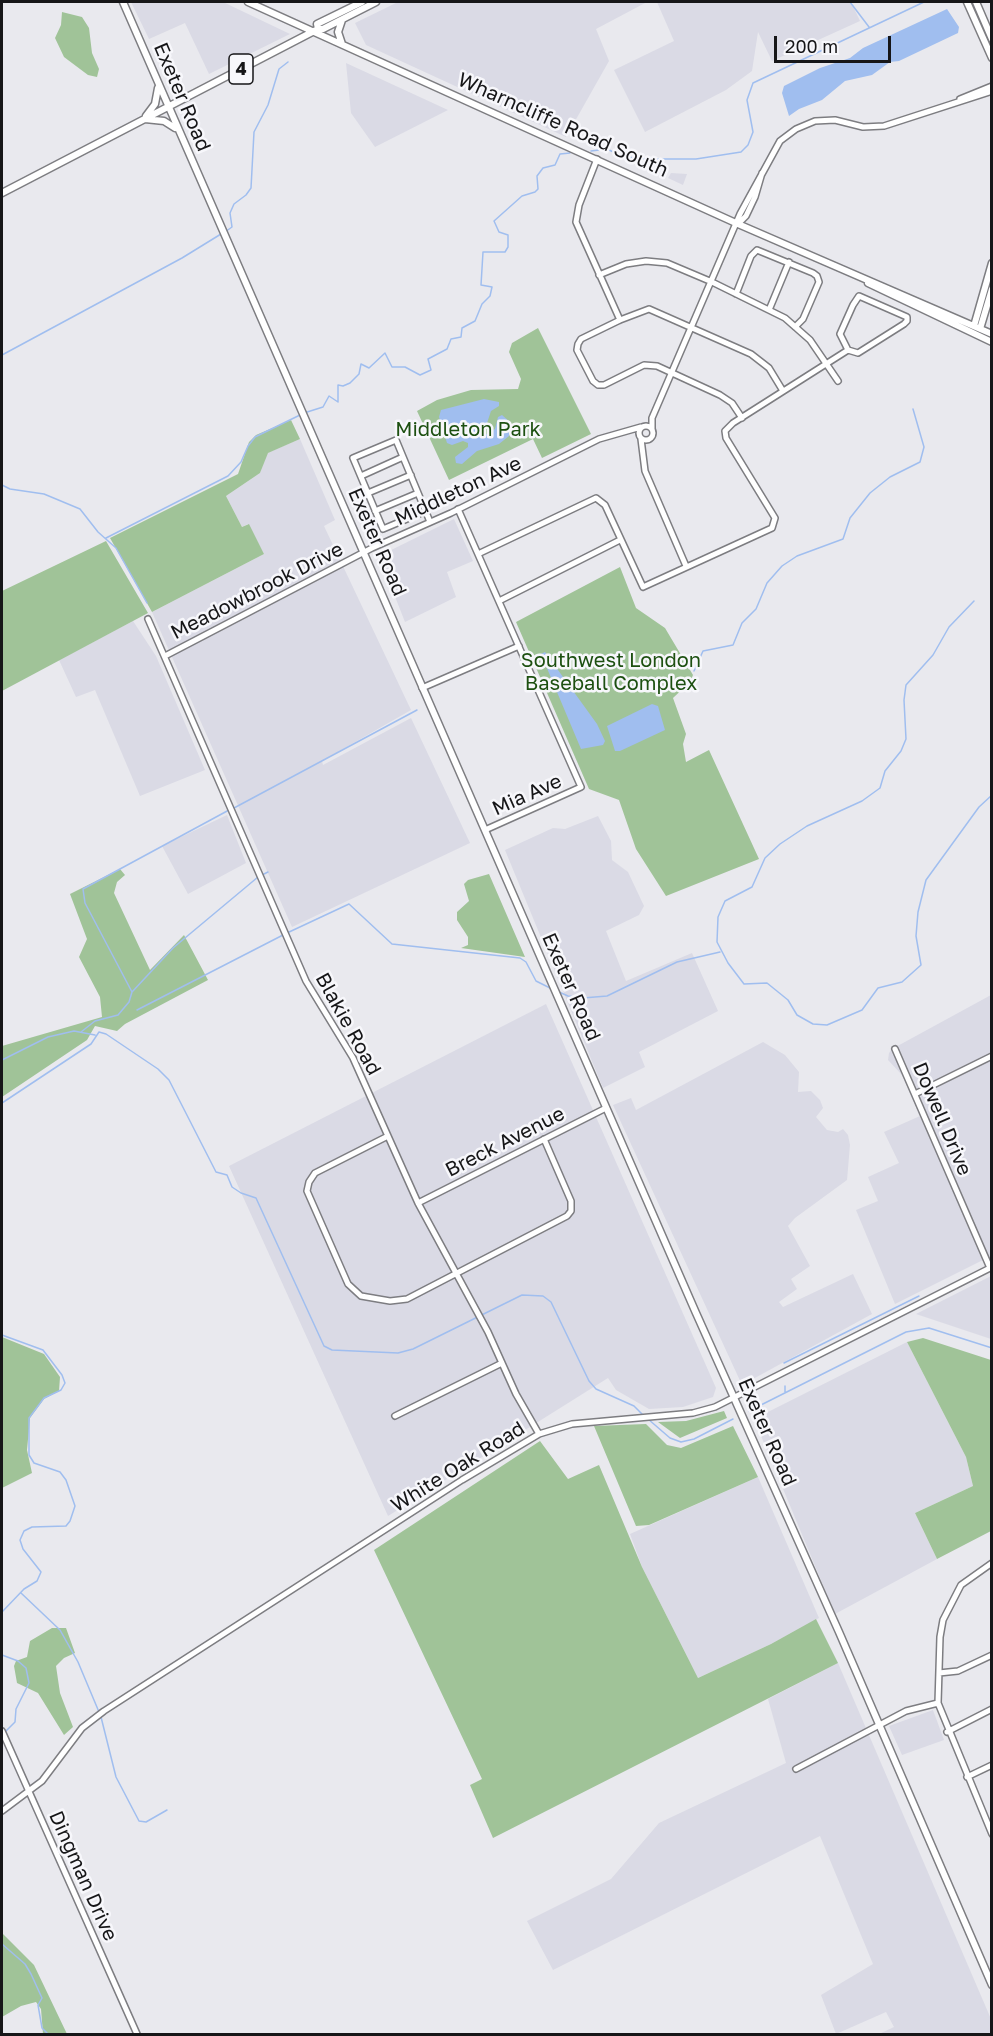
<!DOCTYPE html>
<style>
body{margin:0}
#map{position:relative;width:993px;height:2036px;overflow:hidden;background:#e9e9ee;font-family:"Golos Text",sans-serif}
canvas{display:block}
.frame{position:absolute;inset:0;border:3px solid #161618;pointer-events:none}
.scale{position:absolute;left:774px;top:36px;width:117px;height:27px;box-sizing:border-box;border:3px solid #161618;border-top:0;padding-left:8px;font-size:18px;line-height:21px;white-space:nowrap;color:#161618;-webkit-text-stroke:4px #f7f7fb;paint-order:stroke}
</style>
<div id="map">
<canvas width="993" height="2036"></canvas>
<div class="frame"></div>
<div class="scale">200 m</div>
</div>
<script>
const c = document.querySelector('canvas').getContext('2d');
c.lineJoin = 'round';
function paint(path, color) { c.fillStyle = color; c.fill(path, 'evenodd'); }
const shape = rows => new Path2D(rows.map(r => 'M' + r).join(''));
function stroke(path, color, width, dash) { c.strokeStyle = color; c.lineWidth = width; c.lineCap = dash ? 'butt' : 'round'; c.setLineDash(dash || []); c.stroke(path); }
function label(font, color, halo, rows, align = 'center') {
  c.font = font + ' "Golos Text",sans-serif'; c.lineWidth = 5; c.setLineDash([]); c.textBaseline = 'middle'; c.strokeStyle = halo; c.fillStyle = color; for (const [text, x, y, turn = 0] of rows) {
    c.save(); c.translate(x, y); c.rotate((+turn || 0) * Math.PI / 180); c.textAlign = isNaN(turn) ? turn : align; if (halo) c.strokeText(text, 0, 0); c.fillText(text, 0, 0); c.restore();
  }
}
paint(shape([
 [131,2,223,2,290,34,209,74,185,23,149,39],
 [398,2,647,2,596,29,609,61,566,137,366,45,355,23],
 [657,2,851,2,860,21,772,61,758,32,752,71,726,90,645,132,614,70,674,41],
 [346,63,448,110,375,147,351,113],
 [671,173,687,174,683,185,668,178],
 [300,439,335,520,324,526,411,710,322,761,323,765,411,718,470,843,292,927,152,612,264,554,248,524,242,527,226,496,260,473,267,453],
 [454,519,473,561,447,572,456,597,405,622,379,556],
 [133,621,156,656,205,770,140,796,95,690,76,697,59,660],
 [227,815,246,863,188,894,162,846],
 [598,816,611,841,612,860,628,872,644,906,639,915,606,931,626,981,692,953,718,1011,639,1052,645,1067,603,1088,505,850,553,828,565,829],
 [991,995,991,1256,895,1304,856,1210,878,1201,868,1177,899,1163,884,1132,920,1116,902,1075,888,1060,889,1053,892,1049],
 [546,1004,716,1388,713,1397,683,1407,649,1409,616,1390,608,1378,388,1516,229,1166],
 [763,1042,785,1055,799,1072,798,1092,811,1091,820,1100,823,1108,816,1117,827,1130,838,1132,843,1129,848,1135,850,1145,847,1180,795,1218,788,1226,810,1266,791,1279,797,1289,779,1302,783,1307,853,1274,872,1314,742,1385,613,1105,631,1098,636,1110],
 [991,1276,991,1339,916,1314],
 [907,1342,966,1457,973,1486,915,1513,937,1559,835,1614,754,1419],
 [758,1477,819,1618,771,1644,698,1678,642,1567,630,1534],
 [838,1663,991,2019,991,2034,879,2034,894,2027,886,2012,836,2034,821,1995,873,1964,820,1836,553,1970,527,1921,611,1879,659,1823,786,1763,768,1699],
 [933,1710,944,1740,902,1755,889,1726]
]), '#dadae5');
paint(shape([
 [62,12,82,17,89,28,92,53,99,69,97,77,88,75,64,57,55,38,61,25],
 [538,328,591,434,542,458,533,439,449,480,417,411,437,400,471,390,518,389,521,379,509,352,512,343],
 [291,420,300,439,268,453,260,473,226,496,242,527,249,524,264,554,152,612,110,538,238,474,249,442,256,435],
 [106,541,148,613,2,691,2,591],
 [620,567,636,608,665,628,693,675,690,682,673,698,686,734,683,744,686,762,709,750,759,859,666,896,636,849,619,800,589,789,516,622],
 [120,869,125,875,117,882,114,893,150,970,184,935,208,980,125,1024,117,1031,95,1026,87,1040,2,1097,2,1046,102,1017,100,997,79,957,87,939,70,894],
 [489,874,525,957,461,948,468,945,468,937,457,920,457,912,469,901,464,884,468,880],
 [2,1337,44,1354,60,1377,59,1391,44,1399,30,1418,27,1450,32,1473,2,1488],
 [923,1338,991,1360,991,1531,937,1559,915,1513,973,1486,966,1457,907,1342],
 [724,1411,727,1418,680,1438,658,1422,686,1421],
 [646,1424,667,1445,681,1448,733,1426,758,1477,649,1525,636,1526,594,1426],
 [540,1441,568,1479,599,1465,642,1567,698,1678,771,1644,816,1619,838,1663,493,1838,470,1785,482,1779,374,1550],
 [52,1628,66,1628,75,1653,64,1658,56,1666,60,1693,73,1727,64,1735,38,1693,17,1683,14,1666,16,1661,27,1657,30,1641],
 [2,1933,34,1965,67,2034,43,2034,41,2009,36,2002,21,2006,2,2017]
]), '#a0c398');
paint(shape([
 [947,9,959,27,958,33,899,61,890,62,872,75,845,81,822,100,799,109,789,116,782,93,784,86,820,68,850,58,863,48],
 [484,399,499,402,499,406,491,411,487,423,480,429,481,434,485,435,495,429,498,417,502,415,511,423,509,436,499,444,477,451,462,464,456,463,455,457,468,447,468,443,463,441,452,445,447,443,439,417,441,410],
 [545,652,597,724,605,741,603,745,581,749,541,654],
 [652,704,658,706,665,730,620,751,615,751,607,726]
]), '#a0beef');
stroke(shape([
 [850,2,869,27],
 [607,149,624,157,648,159,696,159,741,152,748,145,753,132,747,100,753,83,924,2],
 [591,151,599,150],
 [225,232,232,227,230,213,234,204,246,195,251,188,254,132,268,105,279,69,288,62],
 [2,355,182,258,221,234],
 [304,413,323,407,329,396,338,402,338,385,343,386,350,383,359,374,361,364,369,368,385,353,392,367,405,367,420,375,431,370,428,359,447,349,451,339,461,337,462,328,475,321,482,304,490,296,492,287,481,285,483,252,505,252,508,247,508,235,499,232,494,221,522,196,535,192,538,189,537,176,543,168,555,165,560,154,570,153],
 [2,485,10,489,44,494,80,509,98,532,116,548,147,603],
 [106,538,228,476,241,462,248,446,255,437,300,415],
 [991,580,992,579],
 [974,601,949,627,933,655,906,685,904,700,906,739,901,751,885,771,880,788,862,801,807,826,780,844,765,858,752,887,725,901,718,917,717,942,728,963,744,984,767,983,788,1000,797,1015,813,1024,827,1025,862,1010,878,988,902,982,921,965,916,936,918,912,926,880,979,807,992,795],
 [694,671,703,651,733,645,742,623,756,609,767,583,782,566,797,556,843,539,850,518,870,493,890,477,920,462,924,447,913,409],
 [234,808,417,710],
 [262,875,268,872],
 [287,933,349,904,392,944,520,958,526,962,536,981,552,989],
 [132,992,85,903,83,889,229,810],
 [559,992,568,996,583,998,607,996,677,962,720,952],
 [137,1010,283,935],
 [81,1032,95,1021,118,1015,129,1002,132,992,173,948,258,877],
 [2,1060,48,1037,74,1031,95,1035],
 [2,1103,91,1044,99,1032,106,1034,158,1069,169,1080,216,1172,227,1175,232,1187,241,1193,256,1198,324,1346,332,1350,398,1353,413,1349,522,1295,543,1296,551,1302,589,1381,596,1389,634,1406,644,1416],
 [2,1335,43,1350,62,1375,65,1383,61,1390,44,1398,29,1418,29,1455,34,1463,60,1472,66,1480,75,1506,70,1521,66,1526,32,1527,24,1531,20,1540,23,1549,41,1572,37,1581,24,1589,2,1612],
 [784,1363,919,1296],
 [785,1392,785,1386],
 [749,1411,906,1332,929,1328,992,1348],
 [648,1419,670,1438,681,1442,694,1439,733,1419],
 [21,1593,60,1630,78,1662,99,1712],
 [2,1655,18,1661,26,1668,29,1683,16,1709,15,1722,4,1733],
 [101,1717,116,1777,139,1821,146,1822,167,1810],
 [2,1944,25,1964,31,1974,42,1998,38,2005,42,2028,48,2034]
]), '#a0beef', 1.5);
const minor = shape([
 [960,99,992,86],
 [597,159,579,205,576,222,620,320],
 [738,224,746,216,755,197,762,173],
 [599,275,626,264,646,261,667,263,712,282,785,318,810,340,838,381],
 [736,294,751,256,757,250,813,273,817,276,819,282,803,319,795,327],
 [769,310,789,262],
 [742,418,732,403,720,395,657,366,644,365,604,385,598,385,593,381,577,350,578,344,581,339,620,320,649,309,751,354,769,368,783,391],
 '639 433a7 7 0 1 1 14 0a7 7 0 1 1-14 0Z',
 [652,429,652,418,740,214,780,141,796,129,815,121,835,120,863,127,884,126,992,91],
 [641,439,645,471,686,566],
 [361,476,403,457],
 [368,493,411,475],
 [458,509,581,787,485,830],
 [375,511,418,493],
 [426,511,383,529,353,458,396,440,428,517,430,522],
 [478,554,596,498,605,505,643,587,772,528,775,518,726,438,725,431,733,423,848,350,858,353,904,324,907,321,907,317,859,296,853,305,840,334,848,350],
 [499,601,620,540],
 [148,619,306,981,353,1058,418,1203,488,1332,516,1394,539,1434],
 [165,656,372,548,451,513,599,439,641,427],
 [422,688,519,646],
 [895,1049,990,1268],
 [915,1094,992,1056],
 [388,1136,315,1173,309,1182,307,1191,348,1284,361,1296,390,1301,407,1299,567,1216,571,1211,571,1201,544,1139],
 [418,1203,606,1108],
 [395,1416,502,1363],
 [992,1563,961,1585,943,1620,940,1637,938,1703,992,1834],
 [939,1673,958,1671,992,1655],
 [2,1731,137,2034],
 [947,1732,992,1709],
 [796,1769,906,1711,938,1703],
 [967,1777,992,1765],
 [2,1811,42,1781,82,1728,104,1711,462,1480,539,1434,572,1424,693,1413,715,1407,992,1267]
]);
const major = shape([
 [123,2,696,1313,839,1632,992,1985],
 [248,2,738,224,992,334],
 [967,2,992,58],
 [976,2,992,39],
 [318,29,317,24,362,2],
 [342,44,338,32,342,20],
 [146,116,155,104,158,88],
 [145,119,164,121,175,128],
 [2,193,318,29,323,29,376,2],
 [868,283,992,342],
 [974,326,992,263],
 [980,329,992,289]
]);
stroke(minor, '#7d7d81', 8);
stroke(major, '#7d7d81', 9);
stroke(minor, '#fff', 5);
stroke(major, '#fff', 6);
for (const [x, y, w] of [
 [241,69,24]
]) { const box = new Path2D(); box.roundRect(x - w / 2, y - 15, w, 30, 4.5); c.fillStyle = '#f7f7fb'; c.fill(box); stroke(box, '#161618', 1.5); }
label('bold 18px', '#161618', null, [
 ["4",241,69]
]);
label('20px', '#161618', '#f7f7fb', [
 ["Exeter Road",182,97,67],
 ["Wharncliffe Road South",563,125,24],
 ["Middleton Ave",458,491,-25],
 ["Exeter Road",377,542,66],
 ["Meadowbrook Drive",257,591,-27],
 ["Mia Ave",527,795,-24],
 ["Exeter Road",571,987,66],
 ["Blakie Road",348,1024,61],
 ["Dowell Drive",942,1119,67],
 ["Breck Avenue",505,1142,-27],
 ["Exeter Road",767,1432,66],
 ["White Oak Road",458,1467,-32],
 ["Dingman Drive",83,1876,66]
]);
label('20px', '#1d5011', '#f7f7fb', [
 ["Middleton Park",468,430],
 ["Southwest London",611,661],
 ["Baseball Complex",611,684]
]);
</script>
